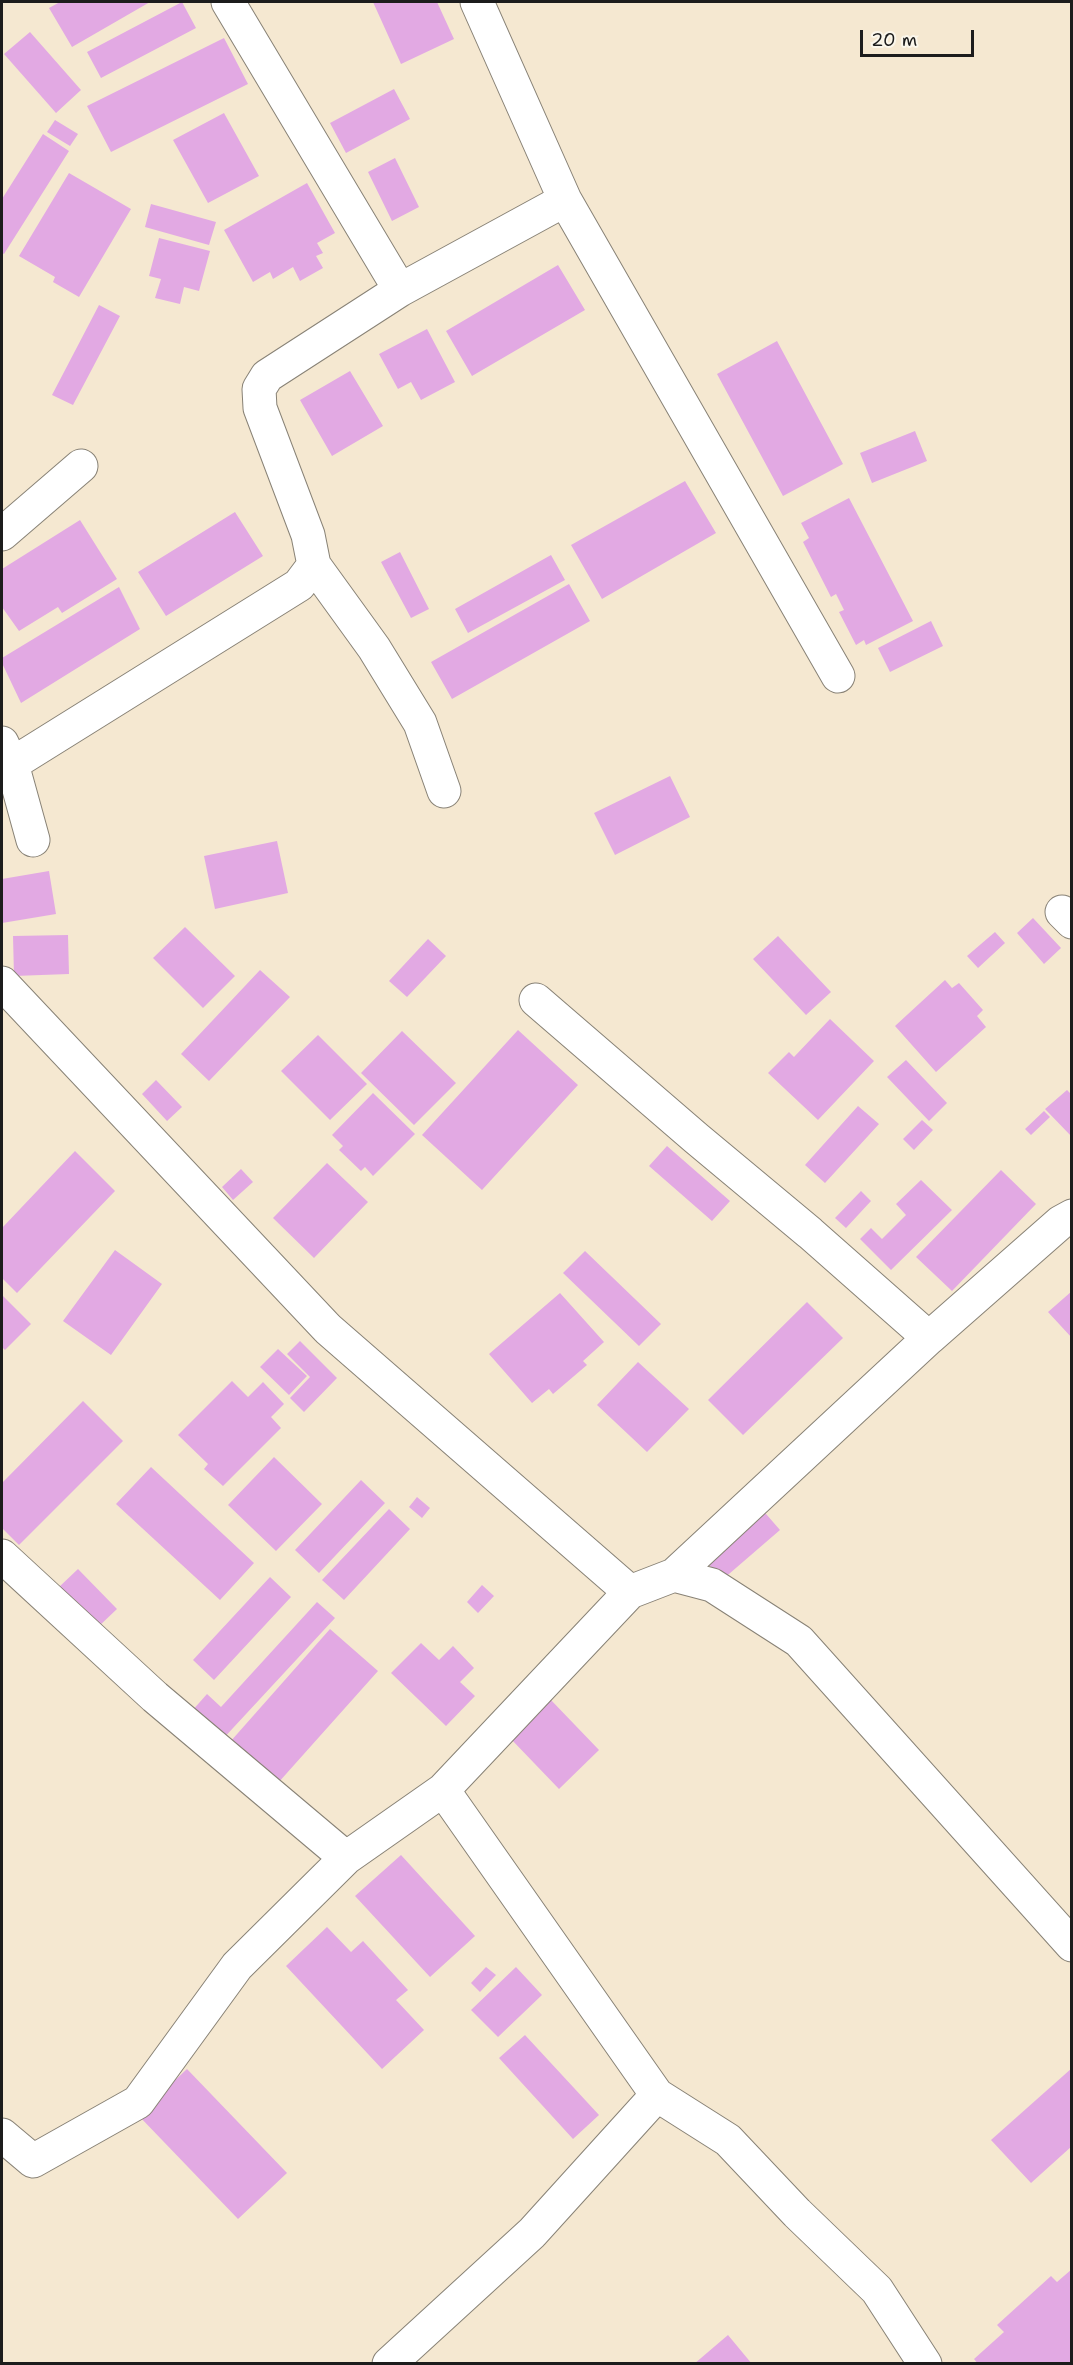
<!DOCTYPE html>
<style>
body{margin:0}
#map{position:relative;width:1073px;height:2365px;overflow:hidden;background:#f5e8d1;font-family:"Shantell Sans",sans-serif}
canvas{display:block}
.frame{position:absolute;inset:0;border:3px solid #1c1c1c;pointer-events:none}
.scale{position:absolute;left:860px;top:30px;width:114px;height:27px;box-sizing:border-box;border:3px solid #1c1c1c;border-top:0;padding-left:8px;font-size:18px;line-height:21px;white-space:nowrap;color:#1c1c1c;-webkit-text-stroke:4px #fbf7ec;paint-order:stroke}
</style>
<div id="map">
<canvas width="1073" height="2365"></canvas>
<div class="frame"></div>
<div class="scale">20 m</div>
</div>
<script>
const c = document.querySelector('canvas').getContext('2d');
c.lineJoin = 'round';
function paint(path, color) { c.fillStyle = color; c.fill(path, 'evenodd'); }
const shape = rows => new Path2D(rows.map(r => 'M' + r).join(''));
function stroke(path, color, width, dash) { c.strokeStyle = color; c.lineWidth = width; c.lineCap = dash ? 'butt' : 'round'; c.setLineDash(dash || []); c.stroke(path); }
paint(shape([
 [60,2,150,2,72,47,49,8],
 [182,2,196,28,101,78,87,52],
 [373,2,437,2,454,39,401,64],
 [30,32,81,90,56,113,4,54],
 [224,38,248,84,111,152,87,106],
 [394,89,410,119,346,153,330,123],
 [224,113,259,176,208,203,173,140],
 [55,120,78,134,70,146,47,132],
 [43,134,69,151,4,254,2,253,2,199],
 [395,158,419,207,392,221,368,172],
 [69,173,131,209,79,297,53,282,55,277,19,256],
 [307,183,335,233,317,243,323,253,316,256,323,268,300,281,293,267,273,279,270,272,253,282,224,230],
 [151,204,216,222,209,245,145,227],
 [159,238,210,251,199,291,184,287,180,304,155,298,161,279,149,276],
 [558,265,585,310,472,376,446,331],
 [99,305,120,316,73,405,52,395],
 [427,329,455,382,421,400,411,382,398,389,379,354],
 [777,341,843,464,783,496,717,374],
 [350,371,383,426,332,456,300,400],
 [915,431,927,461,872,483,860,453],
 [685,481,716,533,602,599,571,545],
 [849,498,913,621,866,645,864,640,856,645,839,612,844,610,836,594,831,597,803,542,809,538,801,523],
 [235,512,263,556,166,616,138,572],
 [80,520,117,579,62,613,58,607,19,631,2,607,2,569],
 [400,552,429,609,411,618,381,562],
 [551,555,565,580,468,633,455,609],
 [569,584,590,621,452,699,431,662],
 [119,587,140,629,21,703,2,663,2,658],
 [931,621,943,646,890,672,878,648],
 [670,776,690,817,615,855,594,813],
 [277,841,288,893,215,909,204,856],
 [49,871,56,914,2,923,2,879],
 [1033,918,1061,948,1044,964,1017,933],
 [185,927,235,976,203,1008,153,958],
 [995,932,1005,943,978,968,967,956],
 [68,935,69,974,14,976,13,936],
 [778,936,831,992,806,1015,753,959],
 [428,939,446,956,407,997,389,981],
 [260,970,290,997,209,1081,181,1054],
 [945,980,952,988,959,983,983,1010,977,1016,986,1027,936,1072,895,1026],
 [830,1019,874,1061,818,1120,768,1073,789,1052,794,1057],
 [518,1030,578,1085,482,1190,422,1135],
 [402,1031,456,1083,414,1125,361,1073],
 [318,1035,367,1084,330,1120,281,1071],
 [906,1060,947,1103,929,1121,887,1077],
 [156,1080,182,1107,167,1121,142,1094],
 [1067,1090,1072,1095,1072,1137,1045,1109],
 [373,1093,415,1134,373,1176,365,1167,361,1171,339,1150,343,1146,332,1135],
 [858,1106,879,1124,825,1183,805,1165],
 [1044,1111,1050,1117,1031,1135,1025,1129],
 [922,1120,933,1130,914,1150,903,1139],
 [667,1146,730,1201,712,1221,649,1166],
 [75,1151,115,1191,17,1293,2,1278,2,1228],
 [327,1163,368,1202,314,1258,273,1218],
 [241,1169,253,1182,233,1200,222,1187],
 [1001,1170,1036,1204,952,1291,916,1257],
 [921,1180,952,1210,891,1270,860,1239,871,1228,882,1239,906,1215,896,1204],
 [861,1191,871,1201,846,1228,835,1218],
 [115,1250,162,1284,111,1355,63,1321],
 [585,1251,661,1324,639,1346,563,1273],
 [1072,1291,1072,1338,1048,1312],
 [560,1293,604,1342,583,1361,587,1365,553,1394,549,1389,532,1403,489,1354],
 [2,1295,31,1324,5,1350,2,1347],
 [807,1302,843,1338,743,1435,708,1400],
 [300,1341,337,1378,304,1412,290,1398,310,1377,287,1354],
 [278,1349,307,1376,289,1395,260,1367],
 [638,1362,689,1409,647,1452,597,1405],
 [232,1381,248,1397,263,1382,284,1404,271,1417,281,1428,223,1486,204,1469,208,1464,178,1435],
 [83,1401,123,1441,19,1545,2,1528,2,1483],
 [274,1457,322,1504,276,1551,228,1505],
 [151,1467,254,1563,220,1600,116,1504],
 [361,1480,385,1503,319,1573,295,1550],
 [417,1497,430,1508,422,1518,409,1507],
 [760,1507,780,1530,722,1580,702,1557],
 [389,1509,410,1529,344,1600,322,1580],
 [78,1569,117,1609,97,1628,58,1588],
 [270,1577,291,1597,214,1680,193,1660],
 [482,1585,494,1596,478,1613,467,1602],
 [317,1602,335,1618,221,1741,191,1712,207,1694,221,1707],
 [330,1629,378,1671,278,1783,230,1742],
 [421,1643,439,1660,453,1646,474,1668,460,1682,475,1696,446,1726,391,1673],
 [550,1699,599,1750,559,1789,510,1738],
 [401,1855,475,1936,430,1977,355,1896],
 [327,1927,351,1952,363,1941,408,1990,396,2000,424,2030,382,2069,286,1966],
 [486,1967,496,1975,480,1992,471,1983],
 [516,1967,542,1995,498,2037,471,2010],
 [525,2035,599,2115,573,2139,499,2058],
 [1072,2068,1072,2146,1031,2183,991,2140],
 [187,2069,287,2173,238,2219,138,2115],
 [1072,2269,1072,2361,1069,2364,978,2364,974,2359,1004,2332,997,2325,1051,2276,1057,2282],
 [728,2335,752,2364,694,2364]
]), '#e2a9e3');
const minor = shape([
 [228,2,400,290],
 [477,2,565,200],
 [2,534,81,466],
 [314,565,374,648,420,723,444,791],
 [2,743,12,764,33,840],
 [12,764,299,585,314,565,308,535,260,408,259,389,267,376,400,290,565,200,838,676],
 [1062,912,1072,922],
 [2,983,328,1329,630,1592],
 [536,1000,696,1138,810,1233,929,1338],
 [2,1556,155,1697,346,1858,443,1790,630,1592,674,1575,929,1338,1061,1222,1072,1216],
 [674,1575,712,1585,799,1641,1072,1945],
 [443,1790,657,2095,728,2140,797,2213,877,2290,925,2364],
 [2,2135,33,2161,138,2102,237,1966,346,1858],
 [389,2364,532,2233,657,2095]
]);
stroke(minor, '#888276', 35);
stroke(minor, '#fff', 33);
</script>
